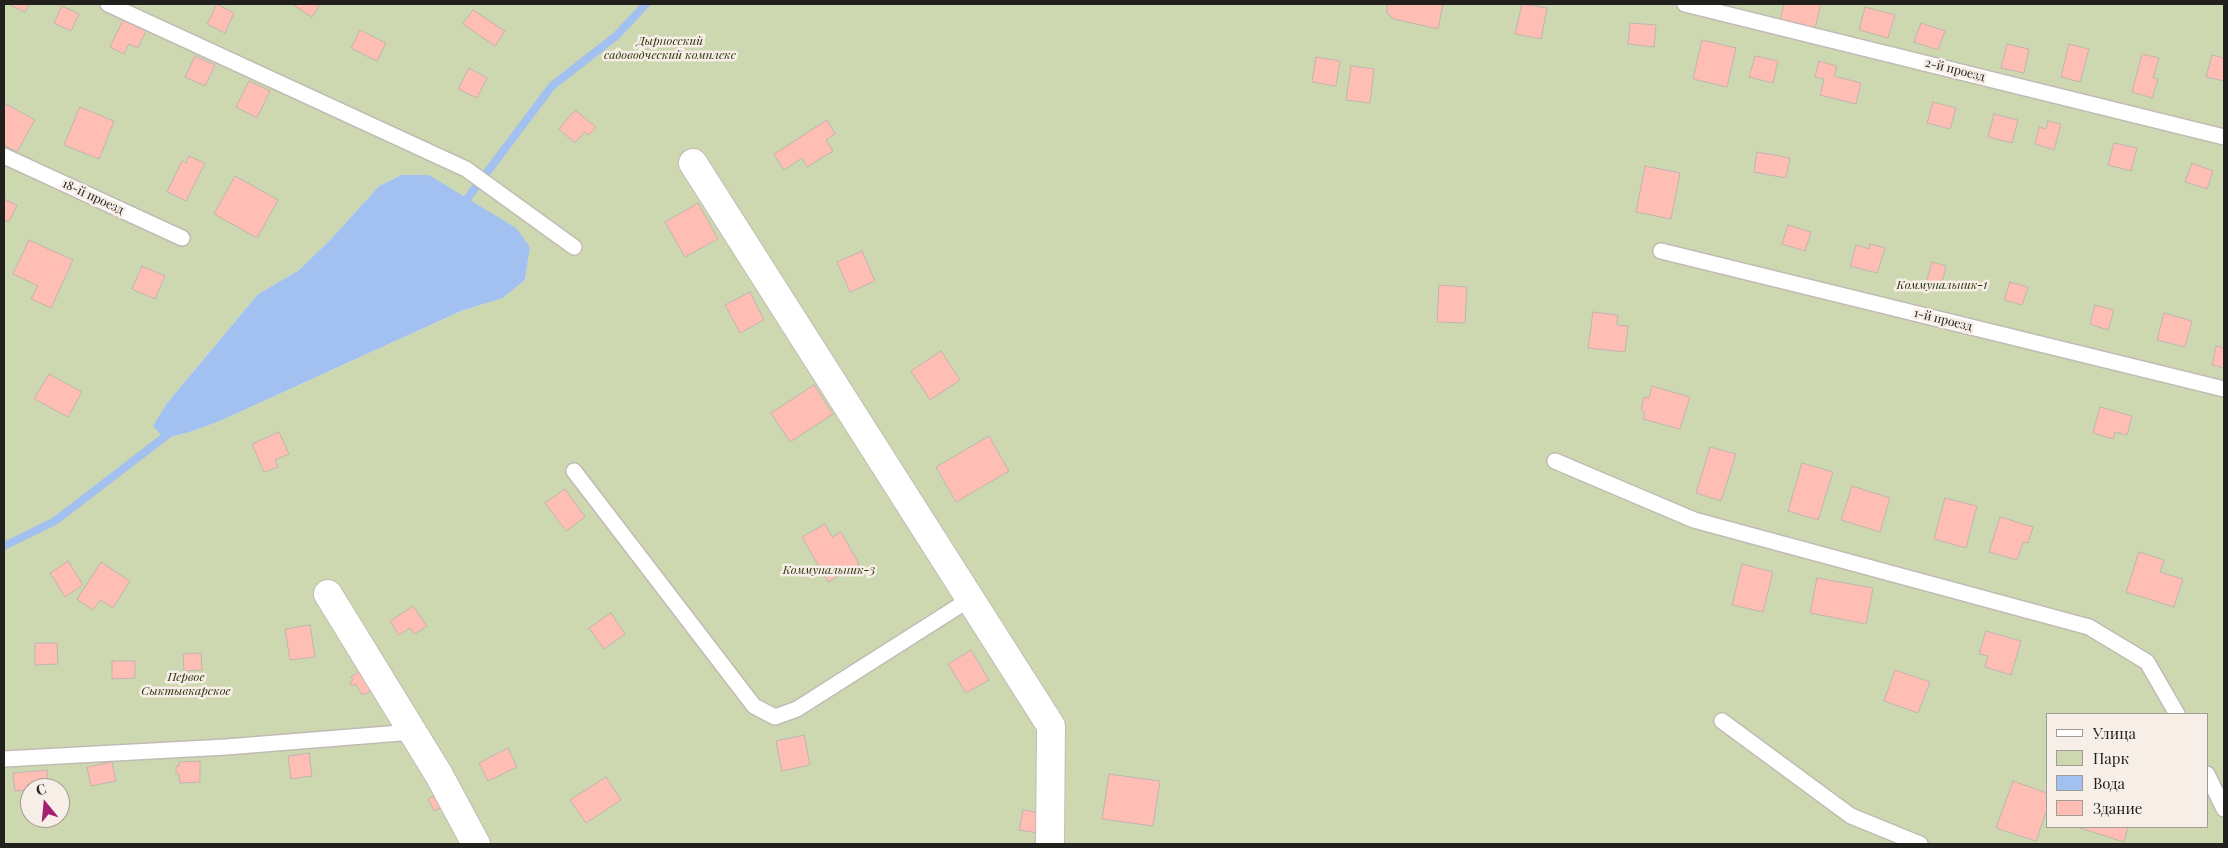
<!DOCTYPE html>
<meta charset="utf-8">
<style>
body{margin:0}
#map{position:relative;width:2228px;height:848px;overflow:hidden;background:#f6eee7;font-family:"Playfair Display",serif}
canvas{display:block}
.frame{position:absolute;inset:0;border:5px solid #22201d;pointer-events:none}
.legend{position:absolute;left:2046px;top:713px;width:162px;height:115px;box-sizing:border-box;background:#f6eee7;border:1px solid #a19c96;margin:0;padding:6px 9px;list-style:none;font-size:15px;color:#22201d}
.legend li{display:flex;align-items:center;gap:10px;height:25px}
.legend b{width:25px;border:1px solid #a19c96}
.north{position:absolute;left:20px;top:778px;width:50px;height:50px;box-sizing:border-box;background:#f6eee7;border:1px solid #a19c96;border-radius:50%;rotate:343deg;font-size:14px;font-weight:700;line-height:20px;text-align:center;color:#22201d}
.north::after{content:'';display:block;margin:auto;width:18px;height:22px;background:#a32171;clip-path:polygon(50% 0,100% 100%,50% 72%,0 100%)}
</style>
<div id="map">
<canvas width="2228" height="848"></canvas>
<div class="frame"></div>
<ul class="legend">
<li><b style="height:6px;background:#fff"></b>Улица</li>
<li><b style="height:14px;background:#ced8b0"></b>Парк</li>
<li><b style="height:14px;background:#a2c1f1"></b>Вода</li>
<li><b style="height:14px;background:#febeb4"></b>Здание</li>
</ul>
<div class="north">С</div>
</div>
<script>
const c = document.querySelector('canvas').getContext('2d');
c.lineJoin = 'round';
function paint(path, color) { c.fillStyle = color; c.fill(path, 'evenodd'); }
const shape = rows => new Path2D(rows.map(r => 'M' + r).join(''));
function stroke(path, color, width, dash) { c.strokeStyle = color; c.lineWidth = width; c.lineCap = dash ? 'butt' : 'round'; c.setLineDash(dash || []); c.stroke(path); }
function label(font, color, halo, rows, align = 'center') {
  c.font = font + ' "Playfair Display",serif'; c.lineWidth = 5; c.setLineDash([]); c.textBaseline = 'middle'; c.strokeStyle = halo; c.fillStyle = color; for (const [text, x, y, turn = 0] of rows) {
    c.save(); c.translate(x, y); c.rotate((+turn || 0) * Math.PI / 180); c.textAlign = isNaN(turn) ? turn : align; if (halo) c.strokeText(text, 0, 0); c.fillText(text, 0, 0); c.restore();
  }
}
paint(shape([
 [4,4,2224,4,2224,844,4,844],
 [401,175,530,247,525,280,503,298,461,311,220,421,187,433,164,438,167,403,258,294,299,270,330,240,379,186],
 [2047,714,2207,714,2207,827,2047,827],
 [30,788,60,788,60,818,30,818]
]), '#ced8b0');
paint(shape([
 [401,175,429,175,516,228,530,247,525,280,503,298,461,311,220,421,187,433,164,438,153,426,167,403,258,294,299,270,330,240,379,186]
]), '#a2c1f1');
stroke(shape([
 [461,204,467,199,552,86,616,36,646,4],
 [4,546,55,521,171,432]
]), '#a2c1f1', 8);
const building = shape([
 [8,4,29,4,25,12,8,4],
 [217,4,234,13,225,33,207,24,217,4],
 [292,4,320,4,312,17,292,4],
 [1390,4,1443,4,1438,29,1394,19,1387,13,1387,6,1390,4],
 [1522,4,1547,8,1541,39,1515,34,1522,4],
 [1784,4,1821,4,1815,28,1780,20,1784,4],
 [62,6,79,14,71,31,54,23,62,6],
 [1865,7,1895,15,1888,38,1859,30,1865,7],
 [473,10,505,31,495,46,463,24,473,10],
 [123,20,146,31,138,48,129,44,124,54,110,47,123,20],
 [1630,23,1656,25,1654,47,1628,44,1630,23],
 [1921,23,1945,31,1938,50,1914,42,1921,23],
 [360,30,386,43,377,61,351,48,360,30],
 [1702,40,1736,48,1727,87,1693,79,1702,40],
 [2007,44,2029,49,2024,73,2001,68,2007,44],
 [2069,44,2089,49,2080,82,2061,77,2069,44],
 [2142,54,2159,58,2153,78,2158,79,2152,98,2132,92,2142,54],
 [2212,55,2224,58,2224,81,2206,77,2212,55],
 [195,56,215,65,205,86,185,77,195,56],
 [1755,56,1778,61,1773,83,1749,77,1755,56],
 [1316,57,1340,61,1336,86,1312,82,1316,57],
 [1819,61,1837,66,1834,76,1861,83,1856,104,1820,95,1824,79,1815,77,1819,61],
 [1351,66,1374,69,1370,103,1346,100,1351,66],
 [469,68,487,78,477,98,458,89,469,68],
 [249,81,270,91,257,118,236,107,249,81],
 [1933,102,1956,108,1950,129,1927,123,1933,102],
 [4,103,35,120,17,152,4,145,4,103],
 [80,107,114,121,99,159,64,145,80,107],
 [575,110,596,127,589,135,585,132,575,143,559,129,575,110],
 [1994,114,2018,120,2012,143,1988,137,1994,114],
 [827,120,835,134,826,140,833,151,807,167,802,158,784,170,774,154,827,120],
 [2048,121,2061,124,2054,150,2035,144,2039,127,2046,129,2048,121],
 [2114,143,2137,148,2131,171,2108,165,2114,143],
 [1757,152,1790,158,1786,178,1754,172,1757,152],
 [189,156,205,163,186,201,167,192,182,161,186,163,189,156],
 [2192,163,2213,171,2207,189,2185,182,2192,163],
 [1645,166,1680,173,1671,219,1636,212,1645,166],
 [235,176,278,200,257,238,214,214,235,176],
 [4,199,17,205,9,222,4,220,4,199],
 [698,203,718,239,685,257,665,222,698,203],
 [1788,225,1811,232,1805,251,1782,244,1788,225],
 [29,240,73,260,51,308,31,299,38,286,13,274,29,240],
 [1870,244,1885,248,1877,273,1850,266,1856,245,1869,249,1870,244],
 [862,251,875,281,850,292,837,262,862,251],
 [1932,262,1946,266,1941,287,1926,283,1932,262],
 [142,266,165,276,155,299,132,289,142,266],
 [2010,282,2028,287,2022,305,2004,300,2010,282],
 [1439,285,1467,287,1465,323,1437,322,1439,285],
 [750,292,764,320,740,333,725,305,750,292],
 [2095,305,2114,310,2108,330,2090,324,2095,305],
 [1593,312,1618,315,1617,325,1628,326,1625,352,1588,348,1593,312],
 [2164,313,2192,321,2185,347,2157,340,2164,313],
 [2216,346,2224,348,2224,368,2212,365,2216,346],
 [941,351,960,380,930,400,911,371,941,351],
 [49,374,82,392,68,417,34,399,49,374],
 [814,385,833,414,790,442,771,413,814,385],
 [1652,386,1690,397,1680,429,1643,419,1645,412,1641,410,1644,397,1649,398,1652,386],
 [2100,407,2132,416,2127,435,2115,432,2113,439,2093,433,2100,407],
 [279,432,289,454,275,460,278,467,264,472,252,444,279,432],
 [989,436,1009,471,956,502,936,467,989,436],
 [1710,447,1736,454,1721,501,1696,493,1710,447],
 [1802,463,1833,472,1818,520,1788,511,1802,463],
 [1852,486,1890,498,1880,532,1841,520,1852,486],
 [565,489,585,517,566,531,545,503,565,489],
 [1945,498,1977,506,1966,548,1934,539,1945,498],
 [2000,517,2033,527,2028,543,2023,542,2017,560,1989,552,2000,517],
 [825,524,832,537,841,532,859,564,828,582,802,537,825,524],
 [2139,552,2164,560,2160,572,2183,579,2174,607,2126,592,2139,552],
 [68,561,83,585,65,597,50,573,68,561],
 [101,562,130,581,113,608,100,600,93,610,77,599,101,562],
 [1742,564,1773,572,1763,612,1732,605,1742,564],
 [1817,578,1873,588,1866,624,1810,613,1817,578],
 [413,606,427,626,414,634,410,628,399,635,390,621,413,606],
 [611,613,625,634,604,649,589,628,611,613],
 [310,625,315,657,290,660,285,629,310,625],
 [1986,631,2021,641,2011,675,1985,667,1988,656,1979,654,1986,631],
 [35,643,57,643,58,664,35,665,35,643],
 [971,650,989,680,966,693,948,664,971,650],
 [201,653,202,670,184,671,183,654,201,653],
 [112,661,135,661,135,678,112,679,112,661],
 [1895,670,1930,682,1918,713,1884,701,1895,670],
 [360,671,371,691,362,695,356,684,352,686,350,682,353,680,351,677,360,671],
 [804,735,810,765,782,771,776,741,804,735],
 [508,748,517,767,488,781,479,763,508,748],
 [309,753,312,776,291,779,288,756,309,753],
 [200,761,200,782,180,783,179,774,176,774,176,766,179,766,179,762,200,761],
 [112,762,116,781,91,786,87,767,112,762],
 [47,770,48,788,30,788,30,801,28,790,15,791,13,773,47,770],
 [1109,774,1160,781,1153,826,1102,819,1109,774],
 [606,777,621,800,586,823,570,800,606,777],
 [2013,781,2047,793,2047,809,2036,841,1996,828,2013,781],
 [437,795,443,807,434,811,428,799,437,795],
 [1023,810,1049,814,1045,834,1019,830,1023,810],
 [2077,827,2128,827,2124,842,2077,827]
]);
paint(building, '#febeb4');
stroke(building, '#c0b5b3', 1);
const lane = shape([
 [108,4,466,169,574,247],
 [1685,4,2224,137],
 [4,156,182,238],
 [1661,251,2224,389],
 [1555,461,1694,520,2089,627,2147,662,2177,714],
 [574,471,754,706,775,717,797,709,970,599],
 [1722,721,1851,816,1920,844],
 [4,759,226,747,413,732],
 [2207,774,2224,809]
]);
const street = shape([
 [693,163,1051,726,1050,844],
 [328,594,439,775,476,844]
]);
stroke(lane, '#c2bbb4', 18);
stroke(street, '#c2bbb4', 30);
stroke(lane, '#fff', 15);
stroke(street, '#fff', 28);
label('italic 12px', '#2c3409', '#f6eee7', [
 ["Дырносский",670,41],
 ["садоводческий комплекс",670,55],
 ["Коммунальник-1",1942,285],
 ["Коммунальник-3",829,570],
 ["Первое",186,677],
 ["Сыктывкарское",186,691]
]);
label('12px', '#22201d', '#f6eee7', [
 ["2-й проезд",1955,70,14],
 ["18-й проезд",93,197,25],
 ["1-й проезд",1943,320,14]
]);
</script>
